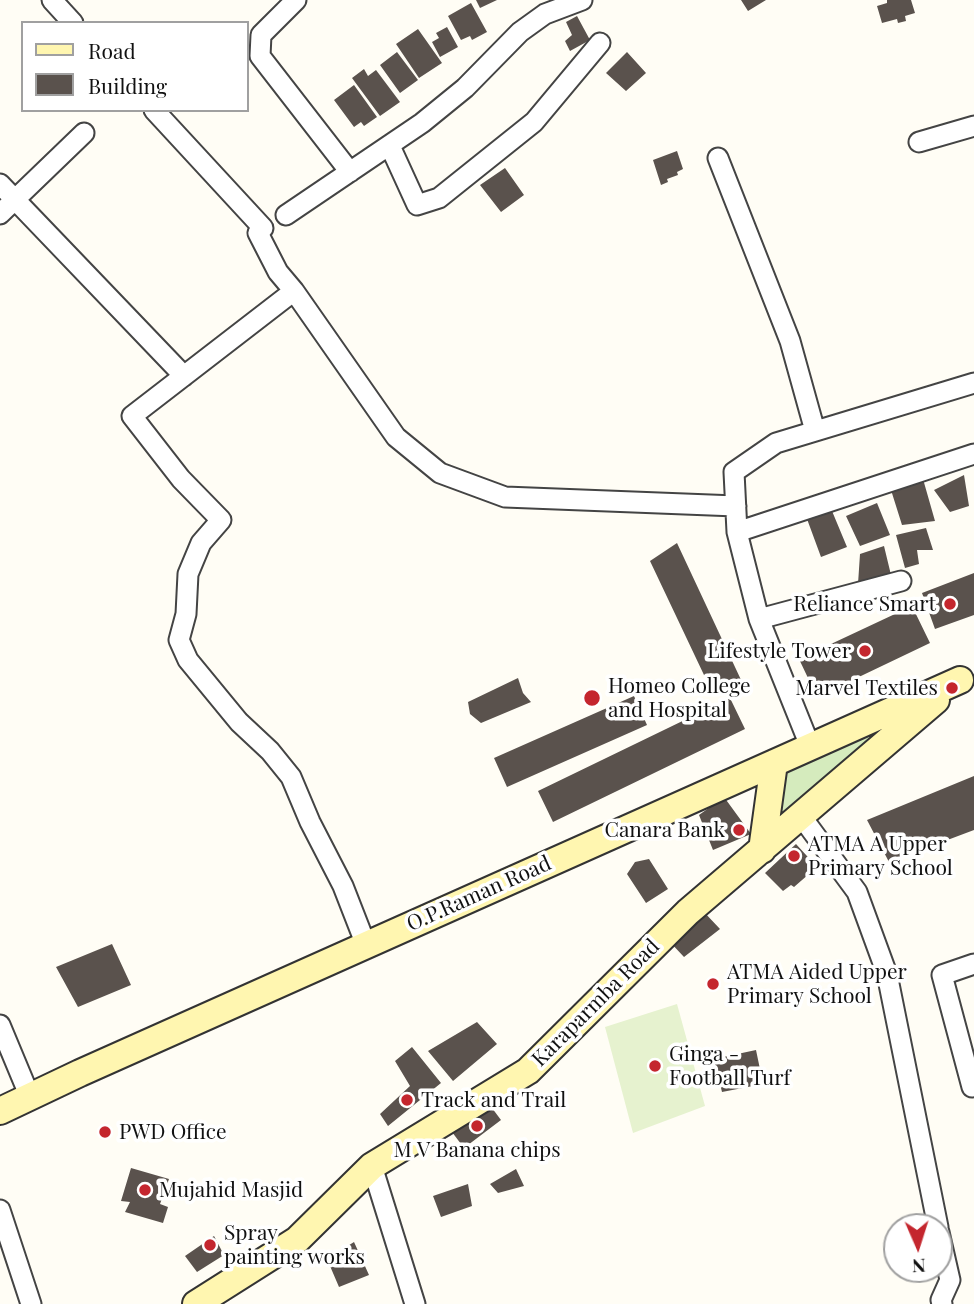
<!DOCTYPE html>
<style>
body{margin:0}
#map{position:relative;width:974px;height:1304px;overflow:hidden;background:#fffdf5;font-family:"Playfair Display",serif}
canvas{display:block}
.legend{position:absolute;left:21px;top:21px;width:228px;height:91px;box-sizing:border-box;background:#fff;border:2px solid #a0a0a0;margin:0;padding:9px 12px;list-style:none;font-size:21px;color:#111}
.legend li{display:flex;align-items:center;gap:14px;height:35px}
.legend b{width:35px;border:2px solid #a0a0a0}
.north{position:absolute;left:883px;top:1213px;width:70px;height:70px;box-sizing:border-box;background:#fff;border:2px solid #a0a0a0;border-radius:50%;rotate:177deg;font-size:19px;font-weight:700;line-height:28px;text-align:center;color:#111}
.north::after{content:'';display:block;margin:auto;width:24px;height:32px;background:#c4262e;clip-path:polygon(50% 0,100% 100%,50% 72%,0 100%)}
</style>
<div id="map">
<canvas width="974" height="1304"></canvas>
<ul class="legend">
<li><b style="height:9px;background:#fff6b0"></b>Road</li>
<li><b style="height:19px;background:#5a524d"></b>Building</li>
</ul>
<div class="north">N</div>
</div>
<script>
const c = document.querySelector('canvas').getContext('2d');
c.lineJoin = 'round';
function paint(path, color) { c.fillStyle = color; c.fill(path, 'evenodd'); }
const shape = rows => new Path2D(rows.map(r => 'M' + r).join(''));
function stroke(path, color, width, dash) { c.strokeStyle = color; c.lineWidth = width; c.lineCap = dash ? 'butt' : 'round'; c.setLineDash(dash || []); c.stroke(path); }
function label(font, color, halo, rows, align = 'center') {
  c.font = font + ' "Playfair Display",serif'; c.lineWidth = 7; c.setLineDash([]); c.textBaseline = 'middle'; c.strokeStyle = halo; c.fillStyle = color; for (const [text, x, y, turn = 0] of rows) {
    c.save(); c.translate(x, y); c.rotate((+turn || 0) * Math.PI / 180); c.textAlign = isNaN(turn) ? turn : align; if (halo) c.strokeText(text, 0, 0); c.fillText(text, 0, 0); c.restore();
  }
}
paint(shape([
 [925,701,768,838,774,763]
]), '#d5ebbd');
paint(shape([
 [677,1004,705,1106,633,1133,605,1027]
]), '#e6f2cf');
paint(shape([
 [476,0,497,0,480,8],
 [741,0,766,0,748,11],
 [887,0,911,0,915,13,905,16,906,21,898,23,897,19,882,23,877,6,887,3],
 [471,3,487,32,472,40,470,36,461,40,448,16],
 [577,16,590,40,570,51,565,41,572,35,566,22],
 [447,27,458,47,440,57,432,42,439,38,436,33],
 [418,29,442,63,419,78,396,44],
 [397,52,418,80,400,93,380,65],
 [627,52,646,73,626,91,606,73],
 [364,69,368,76,376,70,400,102,380,116,352,78],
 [354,85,377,117,364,126,361,122,354,127,334,100],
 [677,151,683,169,677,172,678,175,667,179,668,182,661,185,653,160],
 [505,168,524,195,501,212,480,185],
 [964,475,969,506,950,512,934,490],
 [923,479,935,521,902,525,891,490],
 [877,503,890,535,860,546,846,516],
 [832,511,847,547,821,557,807,519],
 [926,528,933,550,917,550,919,564,905,568,896,535],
 [677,543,742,682,713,694,650,561],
 [884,546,891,575,858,584,860,554],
 [974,573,974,615,935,629,922,593],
 [912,606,930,643,817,697,799,659],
 [518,678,523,693,531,702,481,723,470,714,468,702],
 [634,696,647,725,507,787,494,758],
 [730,698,745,729,553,822,538,791],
 [974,776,974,830,889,862,867,820],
 [724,797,751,834,713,850,699,815],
 [796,844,817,867,794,887,791,885,783,891,765,873],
 [649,859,668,889,646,903,627,874,635,862],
 [703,911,720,929,684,957,669,941],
 [112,944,131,985,78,1007,56,967],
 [477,1022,497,1044,453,1081,428,1051],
 [412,1047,441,1083,388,1126,380,1114,410,1086,395,1061],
 [756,1050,761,1074,755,1075,758,1085,722,1092,714,1059],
 [489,1104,501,1120,464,1148,452,1132],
 [131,1168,169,1179,160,1204,168,1207,163,1223,125,1212,130,1202,121,1201],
 [516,1169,524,1186,498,1193,490,1184],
 [468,1184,472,1206,441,1217,433,1196],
 [214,1236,224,1255,197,1272,185,1256],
 [354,1242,369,1275,339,1287,327,1259]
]), '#5a524d');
const street = shape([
 [52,0,73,23],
 [296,0,261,35,260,56,350,172],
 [154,110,263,228,258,233,278,272,294,291,132,416,181,479,221,520,201,543,188,574,186,614,179,640,188,660,239,722,270,751,291,777,310,822,343,886,366,945],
 [919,142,974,126],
 [390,146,417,205,439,198,534,122,600,43],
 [718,158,790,341,815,431],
 [0,184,184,376],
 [0,214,84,133],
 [286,215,422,123,465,88,520,32,545,14,582,0],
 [294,291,396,437,440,473,505,497,736,506],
 [737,532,974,454],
 [759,619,901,581],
 [810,746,759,619,737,532,734,472,776,443,974,383],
 [801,816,857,892,887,974,938,1227],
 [974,964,942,975,972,1087,974,1086],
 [0,1025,30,1097],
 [372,1166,415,1304],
 [0,1210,31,1304],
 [939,1232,950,1280,941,1300,942,1304]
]);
const secondary = shape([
 [762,850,774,763],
 [0,1111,80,1073,960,680],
 [196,1304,297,1240,372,1166,528,1071,688,912,936,700]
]);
stroke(street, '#444', 23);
stroke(secondary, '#333', 30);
stroke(street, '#fff', 19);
stroke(secondary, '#fff6b0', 26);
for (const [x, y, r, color] of [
 [950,604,7,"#c4262e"],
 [865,651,7,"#c4262e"],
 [952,688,7,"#c4262e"],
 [592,698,9,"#c4262e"],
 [739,830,7,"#c4262e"],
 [794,856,7,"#c4262e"],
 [713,984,7,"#c4262e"],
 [655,1066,7,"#c4262e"],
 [407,1100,7,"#c4262e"],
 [477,1126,7,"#c4262e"],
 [105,1132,7,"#c4262e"],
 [145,1190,7,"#c4262e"],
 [210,1245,7,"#c4262e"]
]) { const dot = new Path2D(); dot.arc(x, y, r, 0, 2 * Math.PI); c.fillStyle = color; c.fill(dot); stroke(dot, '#fff', 2.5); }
label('21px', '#111', '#fff', [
 ["Reliance Smart",936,604,"right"],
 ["Lifestyle Tower",851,651,"right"],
 ["Homeo College",608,686],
 ["and Hospital",608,710],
 ["Marvel Textiles",938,688,"right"],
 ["Canara Bank",725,830,"right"],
 ["ATMA A Upper",808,844],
 ["Primary School",808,868],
 ["ATMA Aided Upper",727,972],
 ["Primary School",727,996],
 ["Ginga -",669,1054],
 ["Football Turf",669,1078],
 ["Track and Trail",421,1100],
 ["PWD Office",119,1132],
 ["M V Banana chips",477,1150,"center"],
 ["Mujahid Masjid",159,1190],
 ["Spray",224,1233],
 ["painting works",224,1257]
], 'left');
label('21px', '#111', '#fff', [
 ["O.P.Raman Road",479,894,-24],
 ["Karaparmba Road",596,1003,-45]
]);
</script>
